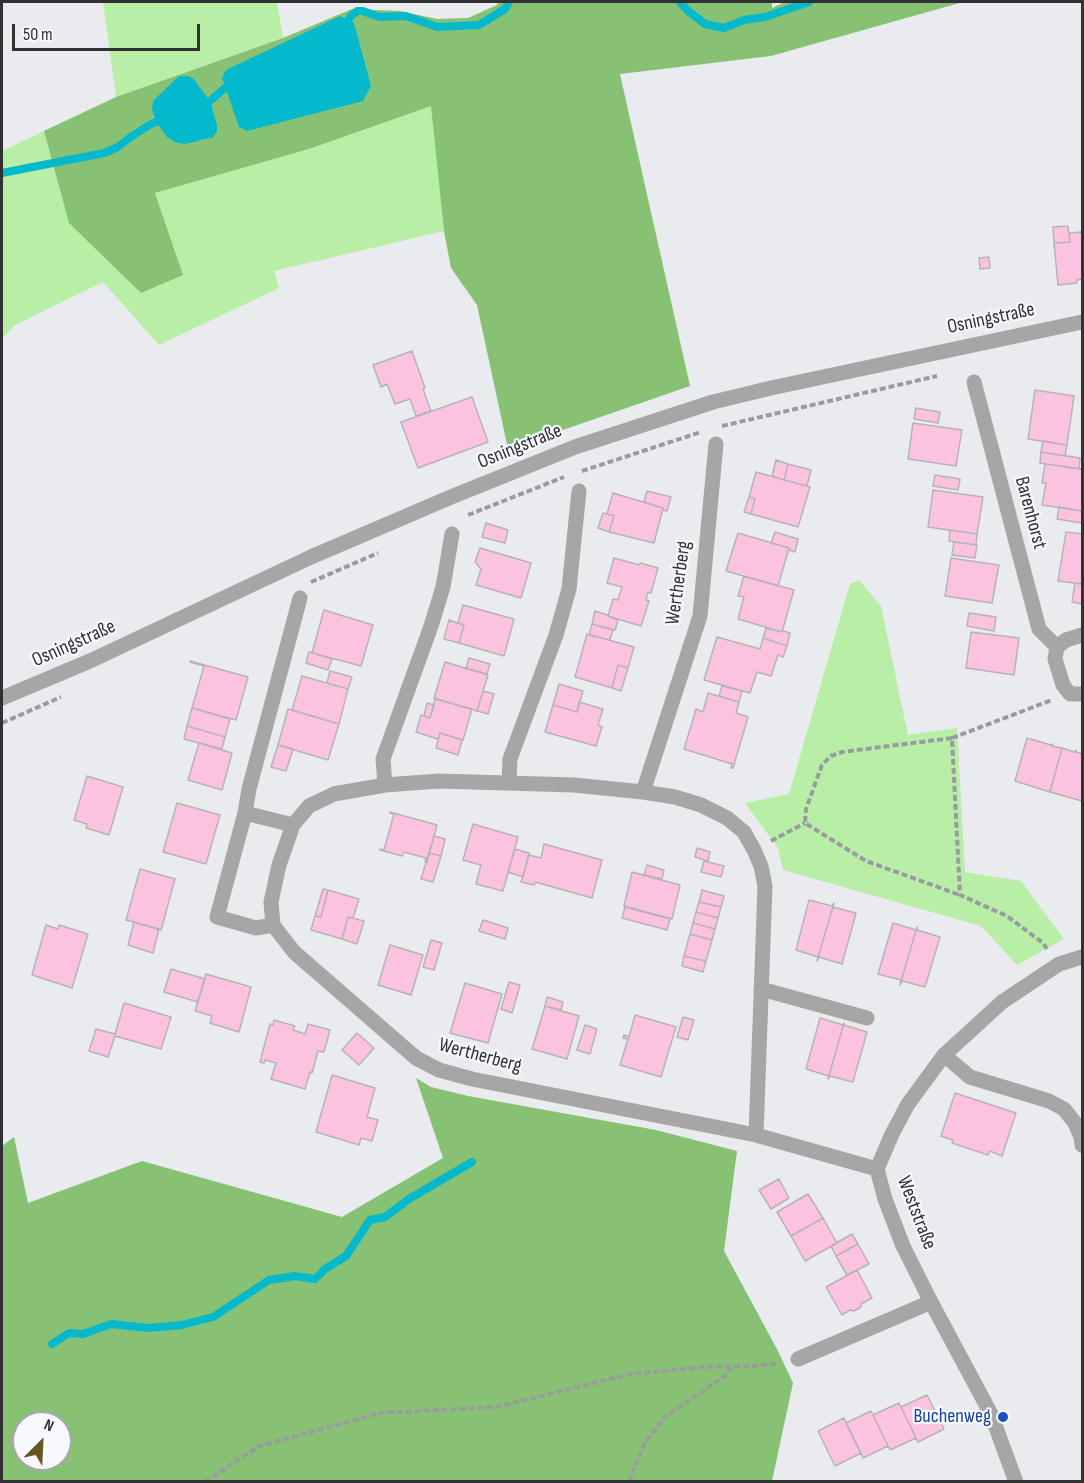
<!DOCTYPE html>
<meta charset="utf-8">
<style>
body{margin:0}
#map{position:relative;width:1084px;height:1483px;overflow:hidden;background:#e9ebef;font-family:"Sofia Sans Condensed",sans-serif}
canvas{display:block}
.frame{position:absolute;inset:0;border:3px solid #313133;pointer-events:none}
.north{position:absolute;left:12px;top:1411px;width:60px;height:60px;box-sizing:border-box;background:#f7f8fd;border:2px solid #a8a8ac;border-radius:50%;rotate:24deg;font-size:16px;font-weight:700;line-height:24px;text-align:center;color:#313133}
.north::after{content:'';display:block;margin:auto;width:21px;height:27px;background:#665724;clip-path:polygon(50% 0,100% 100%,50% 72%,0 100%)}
.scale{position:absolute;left:12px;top:24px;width:188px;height:27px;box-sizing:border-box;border:3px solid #313133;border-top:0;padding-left:8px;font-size:18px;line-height:21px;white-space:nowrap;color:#313133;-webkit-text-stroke:4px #f7f8fd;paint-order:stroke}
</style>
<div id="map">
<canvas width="1084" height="1483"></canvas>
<div class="frame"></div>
<div class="north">N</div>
<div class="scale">50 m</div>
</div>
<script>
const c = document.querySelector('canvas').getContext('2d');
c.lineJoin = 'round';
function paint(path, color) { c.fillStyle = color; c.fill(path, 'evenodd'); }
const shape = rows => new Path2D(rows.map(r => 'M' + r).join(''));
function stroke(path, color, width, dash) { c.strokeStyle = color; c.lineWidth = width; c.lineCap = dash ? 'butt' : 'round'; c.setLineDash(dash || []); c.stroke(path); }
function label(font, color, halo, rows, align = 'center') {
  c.font = font + ' "Sofia Sans Condensed",sans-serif'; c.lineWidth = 4.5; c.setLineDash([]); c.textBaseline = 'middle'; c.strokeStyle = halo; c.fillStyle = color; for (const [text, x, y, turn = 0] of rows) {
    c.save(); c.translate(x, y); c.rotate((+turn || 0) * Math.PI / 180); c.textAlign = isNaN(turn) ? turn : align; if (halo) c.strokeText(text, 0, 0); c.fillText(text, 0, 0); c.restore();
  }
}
paint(shape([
 [103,2,277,2,283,38,116,97],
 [432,105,444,231,274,271,279,288,159,345,103,282,15,325,2,339,2,151,44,131,69,223,183,275,155,193,309,149],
 [859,580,881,606,908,735,957,728,965,872,1021,881,1064,939,1017,965,981,926,783,870,778,848,745,803,789,794,850,584]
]), '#b9eea7');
paint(shape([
 [498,2,772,2,772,8,785,2,963,2,771,56,620,74,690,386,508,449,477,305,451,268,444,231,431,106,309,149,155,193,183,275,141,293,69,223,44,131,116,97,283,38,352,9,400,11,437,19,468,18,497,5],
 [416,1078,431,1087,468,1096,656,1130,737,1151,724,1251,778,1351,793,1383,772,1481,2,1481,2,1146,14,1137,28,1203,142,1161,342,1217,443,1158],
 [24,1423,60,1423,60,1459,24,1459]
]), '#87c173');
paint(shape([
 [340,16,354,23,371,86,363,101,247,131,239,127,222,78,226,70],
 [179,76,187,76,193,78,210,101,217,125,217,132,213,137,186,144,177,143,167,137,156,122,152,108,153,101]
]), '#05b9cc');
stroke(shape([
 [680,2,688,11,705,24,724,28,744,20,765,17,809,2],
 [342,24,348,21,351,16,357,11,363,11,379,17,406,16,437,27,479,25,505,9,509,2],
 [202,105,210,101,225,88,233,83],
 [2,173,104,153,118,147,129,138,151,124,165,118],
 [52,1344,69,1333,83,1334,111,1324,148,1328,182,1325,213,1317,269,1280,295,1276,315,1279,325,1269,346,1256,370,1220,385,1217,409,1199,472,1162]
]), '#05b9cc', 8);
const building = shape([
 [1068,226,1070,242,1054,243,1053,227,1068,226],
 [1082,232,1082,279,1077,280,1077,283,1058,285,1054,243,1070,242,1069,233,1082,232],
 [989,257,990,268,980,269,979,258,989,257],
 [412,351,425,388,423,389,431,411,416,416,410,399,395,404,387,384,381,387,373,365,412,351],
 [1035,390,1074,396,1067,445,1028,439,1035,390],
 [472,397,488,442,418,468,401,422,472,397],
 [916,408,940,412,938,423,914,419,916,408],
 [913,423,962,430,956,466,908,459,913,423],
 [1043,441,1067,445,1065,456,1041,452,1043,441],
 [1041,452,1080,458,1079,469,1040,463,1041,452],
 [776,460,788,464,784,480,772,476,776,460],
 [788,464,811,470,807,486,784,480,788,464],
 [1045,464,1082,469,1082,511,1042,505,1046,483,1042,483,1045,464],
 [756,472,810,487,798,527,751,514,755,499,749,497,756,472],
 [935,475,960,479,958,490,933,486,935,475],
 [933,490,983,497,977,534,928,527,933,490],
 [647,491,671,497,667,511,663,510,663,508,644,502,647,491],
 [613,493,663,508,654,543,609,532,614,516,607,514,613,493],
 [749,497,755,499,751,514,744,512,749,497],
 [1059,507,1082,511,1082,523,1057,519,1059,507],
 [603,513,614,516,609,532,598,528,603,513],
 [486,523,508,530,505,543,482,537,486,523],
 [950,530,977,534,976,545,949,541,950,530],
 [775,532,798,539,795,552,789,550,789,548,771,543,775,532],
 [1066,532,1082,534,1082,584,1058,581,1066,532],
 [738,533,789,548,778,586,726,571,738,533],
 [954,542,977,545,975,558,952,555,954,542],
 [480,548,531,563,521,598,476,585,481,569,475,562,480,548],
 [614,558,639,565,640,563,658,568,651,593,648,592,646,600,649,601,641,626,608,616,613,599,618,600,622,587,607,583,614,558],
 [951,558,999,565,992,603,945,596,951,558],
 [744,576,794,590,782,632,738,619,744,597,738,596,744,576],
 [1075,583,1082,584,1082,604,1072,602,1075,583],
 [463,605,514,619,504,656,459,643,464,625,458,623,463,605],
 [324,610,373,625,361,666,312,653,324,610],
 [595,611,608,615,608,616,618,620,615,630,592,624,595,611],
 [969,613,996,617,994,631,967,626,969,613],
 [449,620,464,625,459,643,444,639,449,620],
 [592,624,613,630,610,640,589,635,592,624],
 [766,628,782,632,783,631,790,633,787,646,763,638,766,628],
 [971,632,1019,638,1014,675,966,668,971,632],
 [587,634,634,647,628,668,618,665,612,688,575,677,587,634],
 [717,637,760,649,763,638,787,646,783,657,778,655,771,676,757,672,750,693,704,680,717,637],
 [309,652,332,659,328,670,306,663,309,652],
 [469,658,490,664,487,674,466,668,469,658],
 [190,661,248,677,236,720,192,708,204,666,190,662,190,661],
 [445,662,488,675,477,711,434,698,445,662],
 [618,665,628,668,621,691,612,688,618,665],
 [330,671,352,677,348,689,327,683,330,671],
 [302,676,348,689,339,724,292,710,302,676],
 [559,684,583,691,577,712,553,705,559,684],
 [722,686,742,691,739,702,719,696,722,686],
 [483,691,494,694,488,714,477,711,483,691],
 [708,693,739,702,736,713,748,717,733,768,731,768,732,764,684,749,696,709,703,712,708,693],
 [435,699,472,709,463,740,440,733,438,739,416,732,421,715,430,718,435,699],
 [579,702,603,709,598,725,602,727,596,746,545,732,553,705,577,712,579,702],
 [427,703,434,705,430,718,424,716,427,703],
 [192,708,230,719,225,737,187,726,192,708],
 [288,709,339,724,328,760,278,745,288,709],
 [187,726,225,737,222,749,184,739,187,726],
 [440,733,462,740,458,755,436,748,440,733],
 [1027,738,1051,745,1053,744,1052,746,1062,748,1050,792,1015,781,1027,738],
 [199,743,232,753,222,790,188,780,199,743],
 [278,745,293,749,286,771,271,767,278,745],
 [1062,748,1074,752,1076,750,1076,752,1082,754,1082,801,1050,792,1062,748],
 [87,776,123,787,109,835,86,828,87,824,74,820,87,776],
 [177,803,220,815,206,864,163,852,177,803],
 [390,812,437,825,427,862,425,862,426,858,404,852,402,856,380,850,380,849,384,850,394,814,390,813,390,812],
 [473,824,518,837,503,891,476,884,481,865,463,860,473,824],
 [434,836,445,839,441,856,429,853,434,836],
 [544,844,602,860,592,898,535,882,534,885,521,882,529,855,541,858,544,844],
 [697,848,710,852,708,861,695,857,697,848],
 [515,849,529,853,523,877,508,872,515,849],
 [429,853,441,856,433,882,421,879,429,853],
 [704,861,724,866,721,877,701,872,704,861],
 [647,865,664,870,662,879,644,875,647,865],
 [140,869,175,879,161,930,126,920,140,869],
 [632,872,680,885,672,919,624,906,632,872],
 [323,889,328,890,321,917,315,916,323,889],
 [328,890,359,899,353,918,348,917,342,939,311,930,315,916,321,917,328,890],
 [702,890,724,896,721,907,699,902,702,890],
 [809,900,832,906,834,903,817,961,818,957,796,950,809,900],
 [699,902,721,907,718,918,696,912,699,902],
 [834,903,833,907,856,913,842,964,819,957,817,961,834,903],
 [625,907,670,919,667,930,622,918,625,907],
 [696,912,718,918,715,929,693,923,696,912],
 [348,917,364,921,357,944,342,939,348,917],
 [483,920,508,928,505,939,479,931,483,920],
 [134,922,159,929,153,953,128,945,134,922],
 [693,923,715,929,712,940,690,934,693,923],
 [893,923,916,930,917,927,900,985,901,980,878,974,893,923],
 [46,925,58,929,59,925,88,934,72,988,32,975,46,925],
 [917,927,917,930,940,937,925,987,902,981,900,985,917,927],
 [690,934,712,940,706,961,684,956,690,934],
 [431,940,442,943,434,970,423,967,431,940],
 [390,945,423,955,411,995,378,985,390,945],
 [684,956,706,961,703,972,682,966,684,956],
 [171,969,205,979,198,1002,164,992,171,969],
 [206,974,251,987,239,1032,210,1023,212,1016,195,1011,206,974],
 [509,982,520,985,512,1013,501,1009,509,982],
 [465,983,502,994,488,1043,450,1033,465,983],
 [547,997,563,1002,561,1010,545,1006,547,997],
 [124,1003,171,1017,161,1049,115,1036,108,1057,89,1051,96,1029,115,1034,124,1003],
 [545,1006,579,1016,567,1059,532,1049,545,1006],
 [635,1015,676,1027,661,1077,620,1065,628,1039,623,1038,624,1035,629,1037,635,1015],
 [683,1017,694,1020,688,1040,677,1037,683,1017],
 [820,1018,843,1025,844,1023,828,1079,829,1076,806,1069,820,1018],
 [274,1020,295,1026,293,1030,305,1034,308,1024,330,1030,324,1052,318,1051,312,1073,310,1072,305,1089,271,1079,276,1063,265,1060,264,1063,260,1062,270,1024,273,1025,274,1020],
 [844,1023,844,1025,867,1032,853,1082,830,1076,828,1079,844,1023],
 [585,1025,597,1029,590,1054,577,1050,585,1025],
 [357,1033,374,1048,359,1065,342,1050,357,1033],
 [332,1075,375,1088,367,1117,378,1120,372,1141,361,1138,359,1145,316,1132,332,1075],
 [955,1093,1016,1113,1002,1156,990,1151,988,1155,952,1143,953,1140,941,1136,955,1093],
 [779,1179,789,1198,771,1209,759,1190,779,1179],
 [808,1194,823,1218,791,1236,777,1212,808,1194],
 [823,1218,837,1243,805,1261,791,1236,823,1218],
 [852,1234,858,1244,836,1256,831,1246,852,1234],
 [858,1244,869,1264,847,1275,836,1256,858,1244],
 [857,1270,872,1298,861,1304,861,1307,854,1311,850,1310,842,1315,826,1287,857,1270],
 [927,1395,944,1429,918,1442,901,1407,927,1395],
 [899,1403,916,1438,890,1450,873,1415,899,1403],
 [871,1411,888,1446,863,1458,846,1423,871,1411],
 [844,1418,861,1453,835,1466,818,1431,844,1418]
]);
paint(building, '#fbc3e0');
stroke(building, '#b7b3b5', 1.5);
stroke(shape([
 [722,426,937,376],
 [582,471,701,432],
 [468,515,564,477],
 [311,582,378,553],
 [2,723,61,697],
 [952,738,842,752,831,756,822,765,806,809,805,823,866,861,960,895],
 [771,841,805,823],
 [1047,949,1043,943,1007,916,960,895,952,738,1052,700],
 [205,1482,259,1446,380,1413,497,1407,630,1374,705,1367,754,1366,779,1363],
 [629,1482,644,1444,665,1417,725,1376,731,1368]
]), '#9a9b9e', 4, [6, 3]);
stroke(shape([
 [974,382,1039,629,1057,647],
 [1082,635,1066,640,1057,647,1055,659,1063,685,1070,694,1082,694],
 [2,698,90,661,311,557,451,497,575,447,713,402,771,388,1082,322],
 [509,783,510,759,556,635,569,589,579,491],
 [385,785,383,759,431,626,443,587,452,534],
 [643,792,700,616,716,444],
 [245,813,217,917,256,928,273,925],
 [293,825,245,813,249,789,300,598],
 [761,989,867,1018],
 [944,1055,970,1077,1049,1101,1064,1109,1075,1123,1081,1137,1082,1145],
 [756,1135,472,1079,439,1070,416,1058,294,952,273,925,271,902,279,865,293,825,309,806,334,794,385,785,439,781,574,785,643,792,675,797,701,805,727,818,744,832,754,850,761,866,765,886,756,1135,877,1169],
 [798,1359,931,1302],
 [1016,1482,991,1414,931,1302,903,1246,885,1199,877,1169,892,1134,908,1104,944,1055,1002,1002,1059,964,1082,957]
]), '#a7a5a5', 15);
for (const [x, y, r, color] of [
 [1003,1417,6,"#1a4fb4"]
]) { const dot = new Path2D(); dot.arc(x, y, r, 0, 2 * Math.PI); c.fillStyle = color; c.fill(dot); stroke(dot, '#f7f8fd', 2); }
label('20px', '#313133', '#f7f8fd', [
 ["Osningstraße",991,319,-12],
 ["Osningstraße",520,447,-22],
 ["Barenhorst",1030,513,75],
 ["Wertherberg",679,583,-82],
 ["Osningstraße",74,644,-24],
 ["Wertherberg",480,1056,15],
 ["Weststraße",916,1213,69]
]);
label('20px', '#164399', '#f7f8fd', [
 ["Buchenweg",991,1417]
], 'right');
</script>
